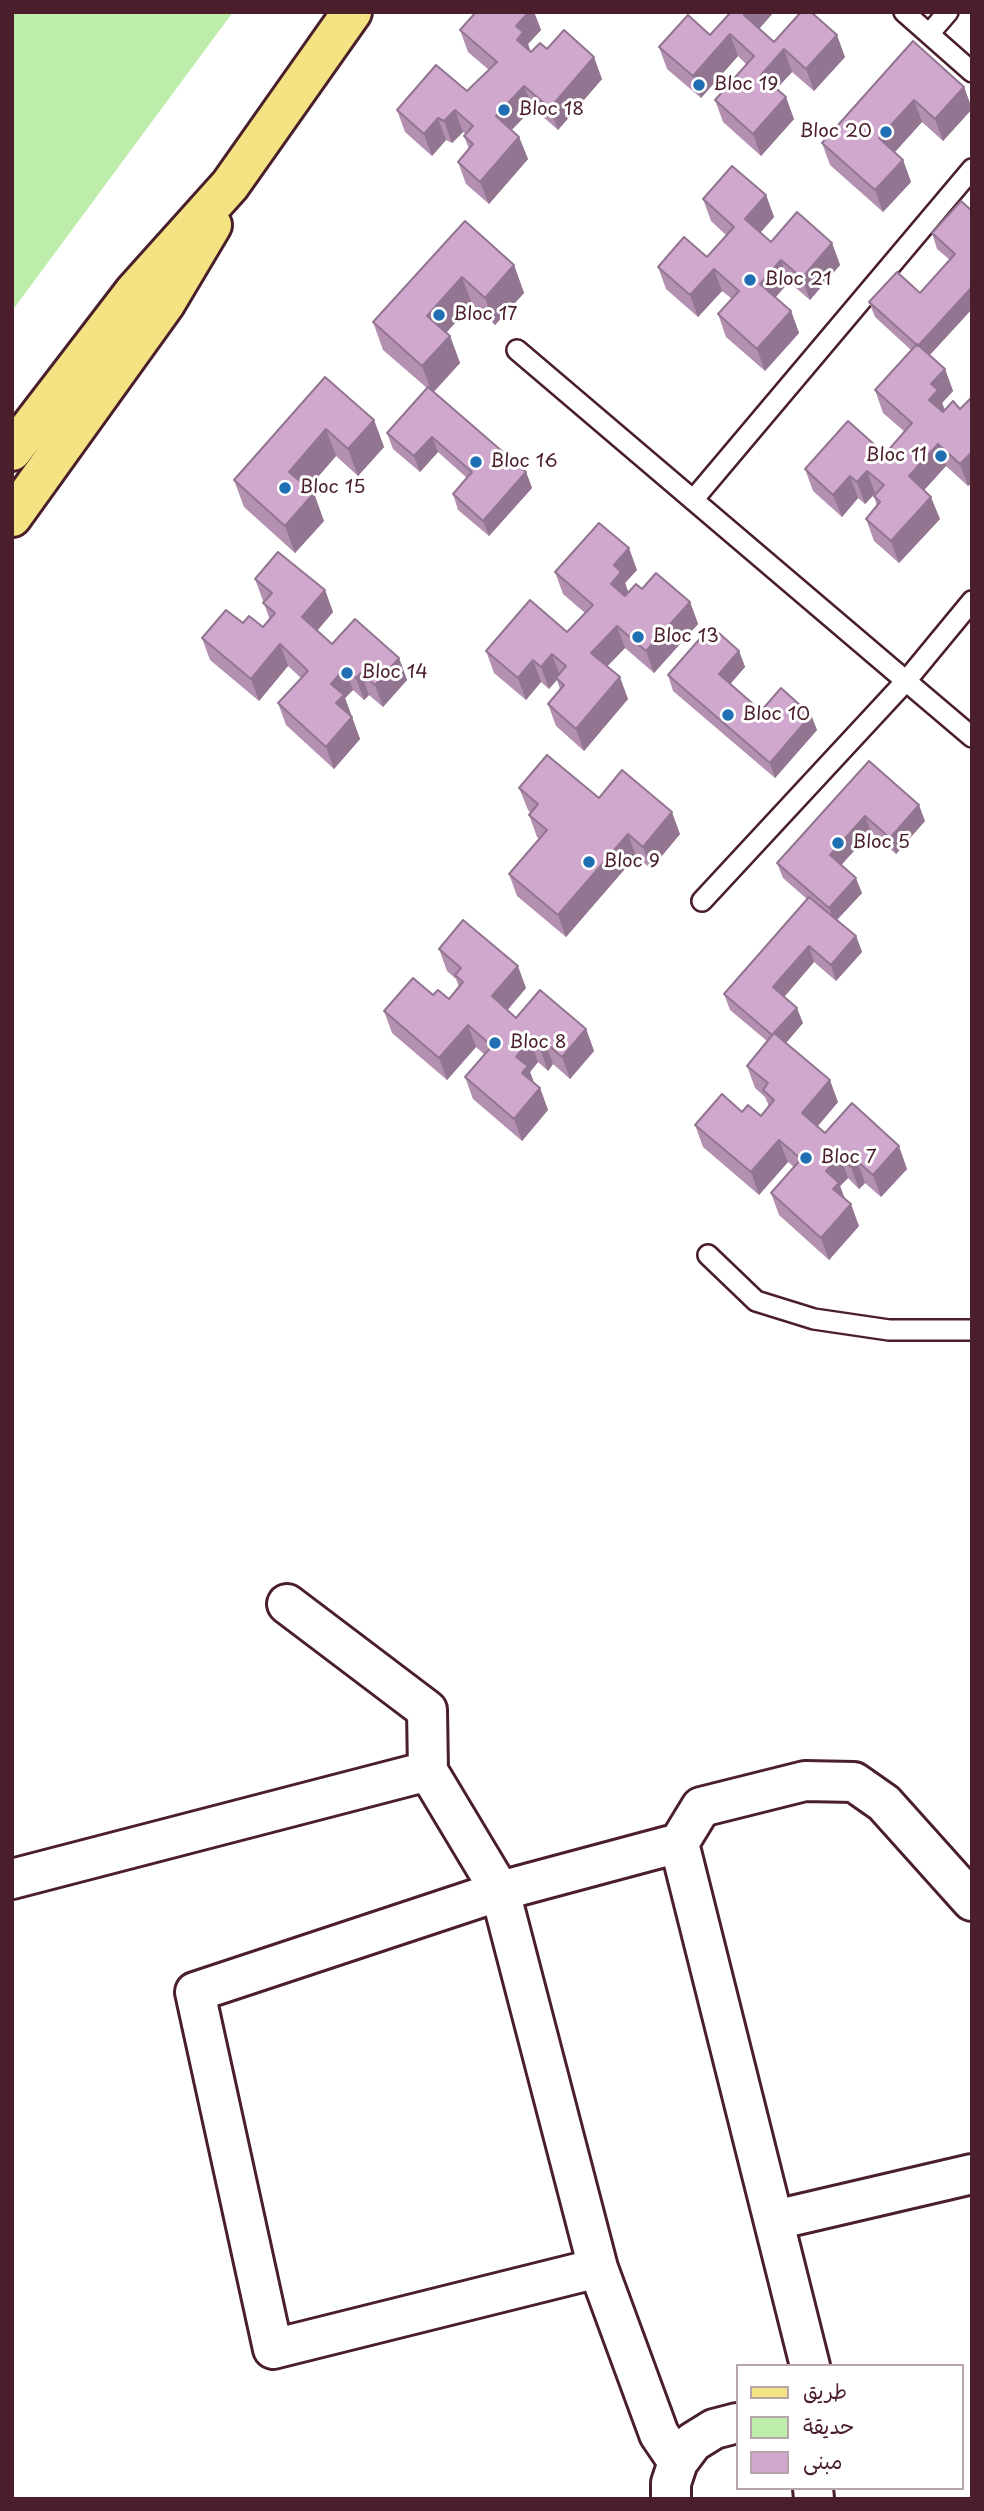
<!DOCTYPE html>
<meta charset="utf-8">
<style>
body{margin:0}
#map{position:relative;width:984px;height:2511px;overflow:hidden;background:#fff;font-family:"Playpen Sans","Playpen Sans Arabic",sans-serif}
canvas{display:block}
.frame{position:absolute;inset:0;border:14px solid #4a1f2b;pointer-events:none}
.legend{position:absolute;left:736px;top:2364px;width:228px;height:126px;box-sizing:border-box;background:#fff;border:2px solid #b7a5aa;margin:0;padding:9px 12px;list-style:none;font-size:21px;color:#4a1f2b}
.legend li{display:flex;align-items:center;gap:14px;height:35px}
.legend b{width:35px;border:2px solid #b7a5aa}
</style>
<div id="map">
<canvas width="984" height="2511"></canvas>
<div class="frame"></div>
<ul class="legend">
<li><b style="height:9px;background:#f4e382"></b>طريق</li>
<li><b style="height:19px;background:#beedab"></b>حديقة</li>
<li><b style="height:19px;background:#d0a7cd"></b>مبنى</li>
</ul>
</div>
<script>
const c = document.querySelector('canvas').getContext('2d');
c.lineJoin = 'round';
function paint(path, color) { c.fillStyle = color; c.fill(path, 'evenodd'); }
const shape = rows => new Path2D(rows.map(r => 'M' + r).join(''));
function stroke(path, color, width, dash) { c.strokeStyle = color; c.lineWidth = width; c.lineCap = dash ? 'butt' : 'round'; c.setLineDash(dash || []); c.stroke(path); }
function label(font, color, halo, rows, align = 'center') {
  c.font = font + ' "Playpen Sans",sans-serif'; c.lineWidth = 6; c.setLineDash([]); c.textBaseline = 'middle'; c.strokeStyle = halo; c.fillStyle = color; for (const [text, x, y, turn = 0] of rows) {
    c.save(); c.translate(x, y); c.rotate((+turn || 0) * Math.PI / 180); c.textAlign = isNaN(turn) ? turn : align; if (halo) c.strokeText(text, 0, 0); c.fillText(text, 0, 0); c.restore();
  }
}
paint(shape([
 [12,12,233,12,12,311]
]), '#beedab');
const service = shape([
 [904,12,972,72],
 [929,34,948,12],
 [517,350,906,681,972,601],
 [693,500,972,169],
 [702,901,906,681,972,737],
 [708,1255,756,1301,814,1319,889,1330,972,1330]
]);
const minor = shape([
 [287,1604,427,1710,428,1771],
 [679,1843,701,1807,805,1781,854,1782,884,1803,972,1901],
 [12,1879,428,1771,500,1891,598,2268,659,2434,678,2462],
 [775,2220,972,2174],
 [598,2268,273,2349,195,1992,500,1891,679,1843,810,2366],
 [813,2488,814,2499],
 [671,2499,671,2483,678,2462,693,2442,714,2429,737,2423]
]);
const primary = shape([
 [12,451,134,292,230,185,352,12],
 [12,517,165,304,212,225]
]);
stroke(service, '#4a1f2b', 24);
stroke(minor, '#4a1f2b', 44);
stroke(primary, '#4a1f2b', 44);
stroke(service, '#fff', 19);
stroke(minor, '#fff', 38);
stroke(primary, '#f4e382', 38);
paint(shape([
 [476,12,534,12,541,30,528,44,531,52,547,49,602,79,558,130,533,108,511,130,519,137,528,159,489,204,466,184,458,162,469,149,464,136,466,134,463,132,452,143,446,140,432,156,405,132,397,110,467,91,489,70,468,52,460,30],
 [727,12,774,12,759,28,774,42,845,57,814,91,792,72,776,89,794,119,761,156,723,122,715,100,747,65,738,56,701,98,667,69,659,47,710,35,729,14],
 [913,41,964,87,972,109,943,141,922,122,894,152,903,160,911,182,883,212,830,165,822,143],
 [766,195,774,217,760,233,771,242,832,243,840,265,810,300,789,282,775,297,791,311,799,333,765,371,726,337,718,314,732,299,722,291,698,317,666,289,658,267,707,257,726,235,711,221,703,199],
 [972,211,972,309,930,355,945,369,953,391,942,403,945,410,960,409,972,397,972,483,968,486,946,466,924,490,940,519,899,563,874,541,866,519,877,506,874,496,876,493,865,504,858,498,842,517,813,491,805,469,885,454,905,432,883,413,875,390,911,350,875,317,869,302,920,293,950,260,937,249,932,233],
 [465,221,514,265,524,293,495,325,472,304,446,333,450,336,460,363,434,392,526,472,532,488,489,536,458,510,453,494,467,478,438,452,420,472,393,449,387,433,427,388,383,350,373,322],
 [325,377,374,420,384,447,358,476,336,456,308,488,324,521,295,553,244,507,234,480],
 [637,570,625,583,628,592,642,589,690,602,698,624,654,673,625,648,607,666,628,699,584,751,556,726,548,704,560,689,557,680,549,689,541,682,526,700,494,673,486,651,567,632,585,613,563,594,555,572],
 [255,579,325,590,333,612,317,631,332,644,399,658,407,680,383,707,369,695,364,700,353,690,345,698,360,739,334,769,286,725,278,703,301,678,288,666,259,701,210,660,202,638,243,623,263,627,270,620],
 [739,651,745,667,730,684,761,711,811,715,817,730,775,778,673,691,668,675],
 [869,761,925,821,896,854,871,832,841,865,862,893,837,920,856,936,862,952,836,981,814,962,784,997,803,1023,786,1043,838,1102,818,1126,825,1133,907,1169,881,1197,865,1183,859,1189,848,1178,840,1186,845,1199,859,1226,829,1260,779,1215,771,1193,794,1167,788,1162,759,1195,703,1147,695,1125,742,1112,761,1116,769,1106,765,1097,755,1088,747,1066,767,1041,730,1010,724,994,807,899,783,878,777,863],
 [519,788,599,798,680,834,651,869,636,856,566,937,517,896,509,874,539,839,537,837,529,815,531,813,528,810],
 [439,949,526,988,507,1010,516,1018,586,1029,594,1051,570,1079,553,1064,548,1071,538,1062,530,1072,534,1083,540,1088,548,1110,522,1141,473,1099,465,1077,485,1055,476,1047,447,1080,392,1033,384,1011,433,995,449,999,459,987,456,979,447,971]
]), '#b390b0');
paint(shape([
 [529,12,534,12,541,30,528,44,531,54,517,40,516,26],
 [746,12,774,12,752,37,744,15],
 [730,34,738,56,701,98,693,76],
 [837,35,845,57,814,91,806,69],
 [784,49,792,72,769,97,761,75],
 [594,57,602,79,558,130,550,108],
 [524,86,533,108,504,138,496,116],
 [964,87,972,109,943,141,935,119],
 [786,97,794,119,761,156,753,134],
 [914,100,922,122,887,161,879,138],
 [455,110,463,132,452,143,444,121],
 [438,118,446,140,432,156,424,134],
 [519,137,528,159,489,204,480,182],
 [903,160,911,182,883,212,875,190],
 [766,195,774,217,753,241,745,219],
 [832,243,840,265,810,300,802,278],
 [781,260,789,282,768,306,760,284],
 [514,265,524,293,495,325,485,298],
 [714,269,722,291,698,317,690,295],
 [462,277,472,304,437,343,427,316],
 [972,287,972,309,924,361,918,346],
 [791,311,799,333,765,371,757,349],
 [450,336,460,363,432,393,422,366],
 [945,369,953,391,942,403,946,413,937,422,929,400,931,384],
 [374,420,384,447,358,476,348,449],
 [326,429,336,456,299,499,289,472],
 [432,437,438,452,420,472,414,456],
 [938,444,946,466,917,498,909,476],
 [972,452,972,483,968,486,960,464],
 [867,471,875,493,865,504,857,482],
 [526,472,532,488,489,536,483,521],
 [850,476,858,498,842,517,833,495],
 [314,493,324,521,295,553,285,526],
 [931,497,940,519,899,563,891,541],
 [629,548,637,570,625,583,629,594,619,606,611,584,614,565],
 [325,590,333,612,310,639,302,617],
 [690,602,698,624,654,673,646,651],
 [617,626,625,648,599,675,591,653],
 [280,644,288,666,259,701,251,679],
 [739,651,745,667,725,690,719,674],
 [552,654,560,676,549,689,541,667],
 [399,658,407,680,383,707,375,685],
 [533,660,541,682,526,700,518,678],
 [345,668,353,690,345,698,352,717,344,725,331,684],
 [361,673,369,695,364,700,356,678],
 [620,677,628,699,584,751,576,729],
 [811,715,817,730,775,778,770,763],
 [352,717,360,739,334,769,326,747],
 [919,805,925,821,896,854,890,838],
 [672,812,680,834,651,869,643,847],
 [865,816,871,832,836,871,830,855],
 [628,834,636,856,566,937,558,915],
 [856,878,862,893,834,923,829,908],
 [856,936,862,952,836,981,831,965],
 [809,946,814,962,779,1003,773,987],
 [518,966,526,988,500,1019,492,996],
 [797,1008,803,1023,779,1051,773,1036],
 [468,1025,476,1047,447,1080,439,1058],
 [586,1029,594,1051,570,1079,562,1057],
 [530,1040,538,1062,530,1072,536,1088,530,1095,516,1057],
 [545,1042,553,1064,548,1071,540,1049],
 [830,1080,838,1102,810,1135,802,1113],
 [540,1088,548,1110,522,1141,514,1119],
 [779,1140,788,1162,759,1195,751,1172],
 [899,1146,907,1169,881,1197,873,1175],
 [840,1156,848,1178,840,1186,847,1205,842,1211,826,1171],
 [857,1161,865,1183,859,1189,851,1167],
 [851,1204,859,1226,829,1260,821,1238]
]), '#927590');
const building = shape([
 [476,12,529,12,516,26,523,32,517,40,531,52,540,43,547,49,564,30,594,57,550,108,524,86,496,116,519,137,480,182,458,162,473,144,464,136,473,126,455,110,444,121,438,118,424,134,397,110,436,65,467,91,497,62,460,30,476,12],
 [731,12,746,12,744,15,774,42,801,12,811,12,837,35,806,69,784,49,761,75,786,97,753,134,715,100,754,56,730,34,693,76,659,47,688,15,710,35,731,12],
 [913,41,964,87,935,119,914,100,879,138,903,160,875,190,822,143,913,41],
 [732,166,766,195,745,219,771,242,797,212,832,243,802,278,781,260,760,284,791,311,757,349,718,314,739,291,714,269,690,295,658,267,684,237,707,257,734,227,703,199,732,166],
 [961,201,972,211,972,287,918,346,869,302,897,272,920,293,955,254,932,233,961,201],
 [465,221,514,265,485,298,462,277,427,316,450,336,422,366,373,322,465,221],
 [917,344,945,369,931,384,938,390,929,400,943,412,953,401,960,409,972,397,972,452,960,464,938,444,909,476,931,497,891,541,866,519,880,502,874,496,884,485,867,471,857,482,850,476,833,495,805,469,848,421,885,454,912,423,875,390,917,344],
 [325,377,374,420,348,449,326,429,289,472,314,493,285,526,234,480,325,377],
 [428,387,526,472,483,521,453,494,472,472,432,437,414,456,387,433,428,387],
 [599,523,629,548,614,565,621,572,611,584,625,596,636,584,642,589,656,573,690,602,646,651,617,626,591,653,620,677,576,729,548,704,564,685,556,678,566,666,552,654,541,667,533,660,518,678,486,651,530,600,567,632,593,605,555,572,599,523],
 [278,552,325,590,302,617,332,644,355,619,399,658,375,685,361,673,356,678,345,668,331,684,344,695,336,703,352,717,326,747,278,703,308,671,280,644,251,679,202,638,226,610,243,623,249,616,263,627,275,613,263,603,272,593,255,579,278,552],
 [711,626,739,651,719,674,761,711,781,688,811,715,770,763,668,675,711,626],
 [547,755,599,798,622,770,672,812,643,847,628,834,558,915,509,874,547,830,529,815,538,804,519,788,547,755],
 [869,761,919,805,890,838,865,816,830,855,856,878,829,908,777,863,869,761],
 [809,897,856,936,831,965,809,946,773,987,797,1008,772,1035,724,994,809,897],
 [463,920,518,966,492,996,516,1018,540,990,586,1029,562,1057,545,1042,540,1049,530,1040,516,1057,528,1066,522,1073,540,1088,514,1119,465,1077,492,1046,468,1025,439,1058,384,1011,413,978,433,995,438,990,449,999,463,982,455,975,461,968,439,949,463,920],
 [774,1033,830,1080,802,1113,825,1133,852,1103,899,1146,873,1175,857,1161,851,1167,840,1156,826,1171,839,1183,833,1189,851,1204,821,1238,771,1193,801,1159,779,1140,751,1172,695,1125,722,1094,742,1112,748,1105,761,1116,774,1100,763,1090,768,1083,747,1066,774,1033]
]);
paint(building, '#d0a7cd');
stroke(building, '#927590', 2);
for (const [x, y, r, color] of [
 [699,85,7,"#1f6fb2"],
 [504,110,7,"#1f6fb2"],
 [886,132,7,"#1f6fb2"],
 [750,280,7,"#1f6fb2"],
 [439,315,7,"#1f6fb2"],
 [941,456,7,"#1f6fb2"],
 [476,462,7,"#1f6fb2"],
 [285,488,7,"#1f6fb2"],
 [638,637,7,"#1f6fb2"],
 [347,673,7,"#1f6fb2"],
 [728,715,7,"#1f6fb2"],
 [838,843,7,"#1f6fb2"],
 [589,862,7,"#1f6fb2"],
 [495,1043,7,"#1f6fb2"],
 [806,1158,7,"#1f6fb2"]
]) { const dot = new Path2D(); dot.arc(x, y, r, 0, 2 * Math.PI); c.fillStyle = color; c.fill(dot); stroke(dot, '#fff', 2.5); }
label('19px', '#4a1f2b', '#fff', [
 ["Bloc 19",713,85],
 ["Bloc 18",518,110],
 ["Bloc 20",872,132,"right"],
 ["Bloc 21",764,280],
 ["Bloc 17",453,315],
 ["Bloc 11",927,456,"right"],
 ["Bloc 16",490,462],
 ["Bloc 15",299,488],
 ["Bloc 13",652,637],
 ["Bloc 14",361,673],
 ["Bloc 10",742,715],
 ["Bloc 5",852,843],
 ["Bloc 9",603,862],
 ["Bloc 8",509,1043],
 ["Bloc 7",820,1158]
], 'left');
</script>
